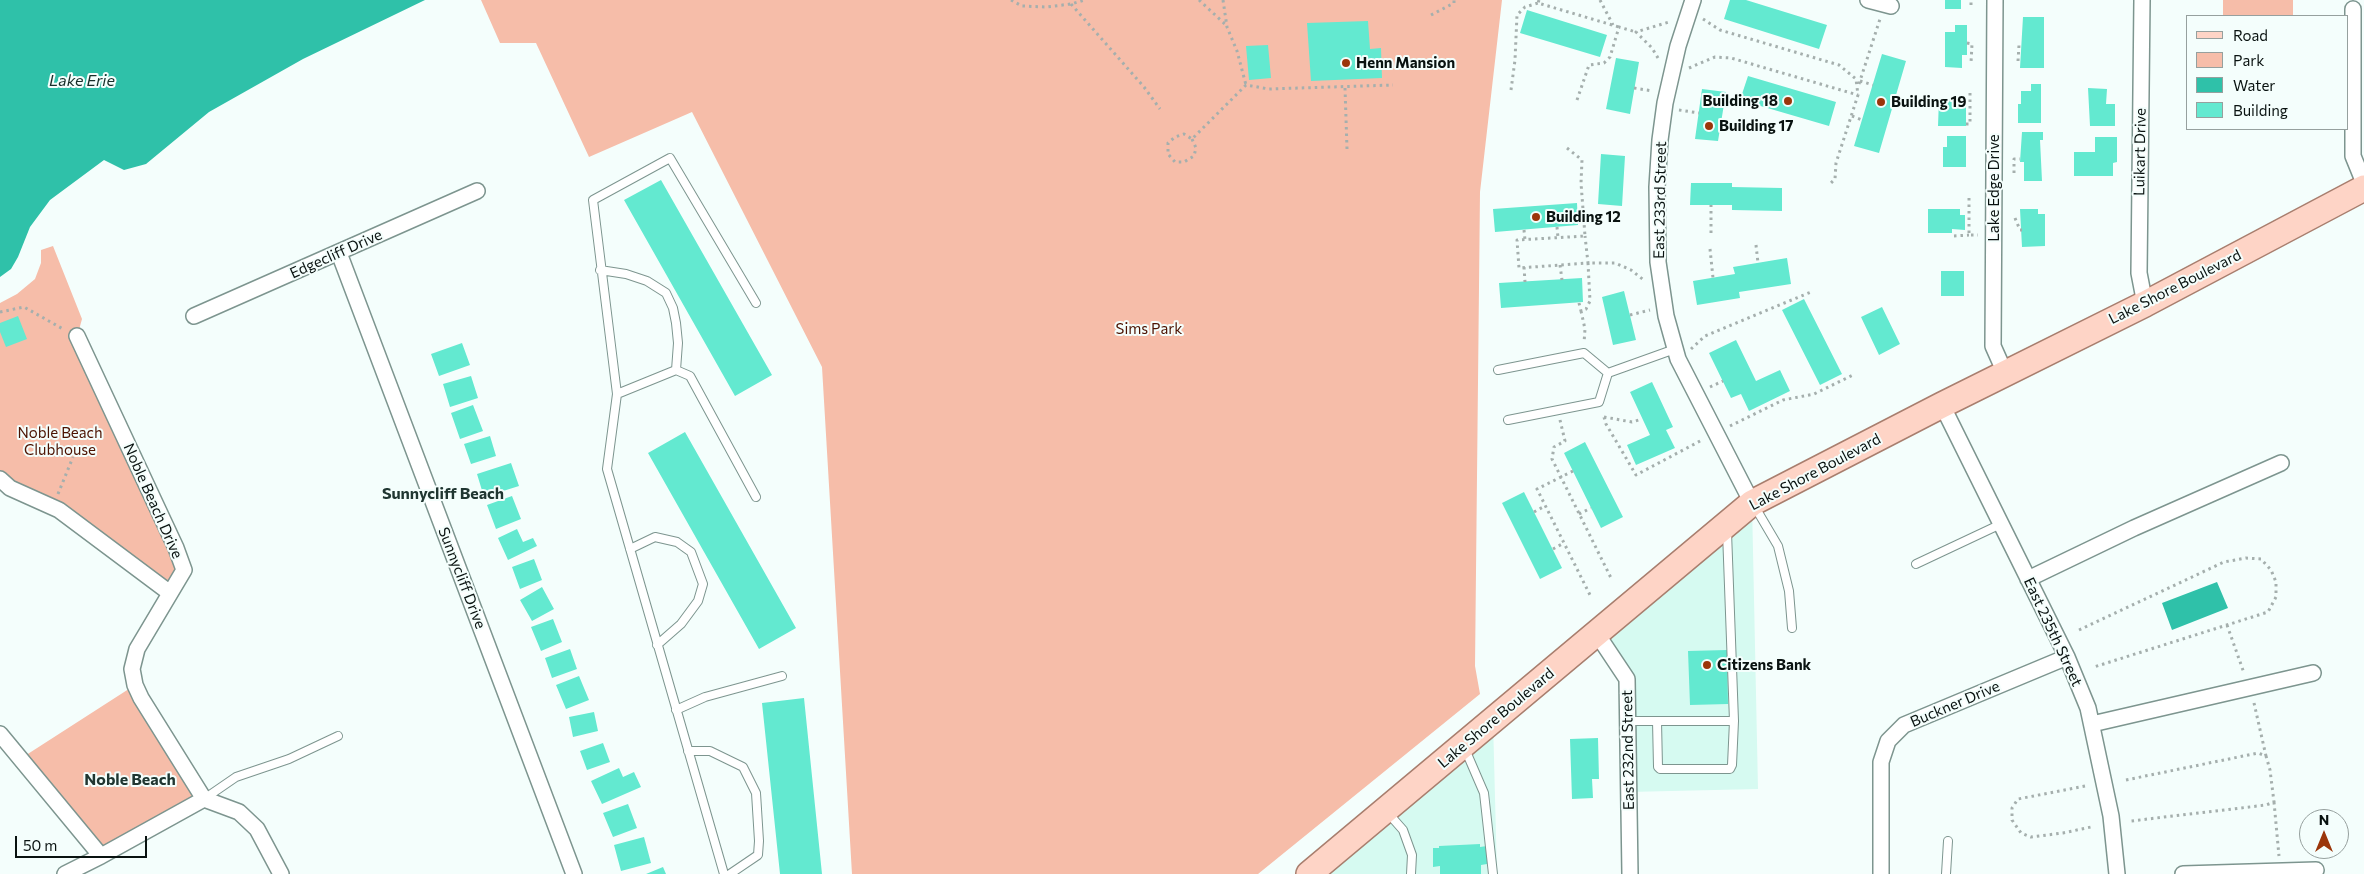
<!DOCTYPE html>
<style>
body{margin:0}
#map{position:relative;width:2364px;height:874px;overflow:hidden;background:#f4fefc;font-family:Commissioner,sans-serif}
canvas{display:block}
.legend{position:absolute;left:2186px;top:15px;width:162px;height:115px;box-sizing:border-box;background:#f4fefc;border:1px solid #96a09e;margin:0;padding:6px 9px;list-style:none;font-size:15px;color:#091210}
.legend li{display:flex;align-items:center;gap:10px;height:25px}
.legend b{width:25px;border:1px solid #96a09e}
.north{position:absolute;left:2299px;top:809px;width:50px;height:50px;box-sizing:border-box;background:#f4fefc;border:1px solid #96a09e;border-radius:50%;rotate:0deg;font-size:14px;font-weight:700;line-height:20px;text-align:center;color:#091210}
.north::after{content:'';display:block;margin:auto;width:18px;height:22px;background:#9b360a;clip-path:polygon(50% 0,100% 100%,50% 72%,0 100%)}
.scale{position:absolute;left:15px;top:836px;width:132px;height:22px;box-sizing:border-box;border:2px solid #091210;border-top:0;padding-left:6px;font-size:15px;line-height:18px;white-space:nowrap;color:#091210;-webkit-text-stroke:4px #f4fefc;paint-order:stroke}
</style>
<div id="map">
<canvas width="2364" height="874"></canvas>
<ul class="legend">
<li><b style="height:6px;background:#fed4c6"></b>Road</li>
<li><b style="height:14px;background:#f6bda9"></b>Park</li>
<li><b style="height:14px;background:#2fc1a9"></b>Water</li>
<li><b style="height:14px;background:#63e9d0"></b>Building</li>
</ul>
<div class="north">N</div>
<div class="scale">50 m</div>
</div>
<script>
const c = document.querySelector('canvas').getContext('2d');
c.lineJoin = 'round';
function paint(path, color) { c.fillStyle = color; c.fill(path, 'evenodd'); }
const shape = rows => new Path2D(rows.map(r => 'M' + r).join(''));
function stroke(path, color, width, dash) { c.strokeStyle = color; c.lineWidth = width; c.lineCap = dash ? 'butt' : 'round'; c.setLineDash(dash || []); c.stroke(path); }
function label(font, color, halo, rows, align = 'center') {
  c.font = font + ' Commissioner,sans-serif'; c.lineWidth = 4; c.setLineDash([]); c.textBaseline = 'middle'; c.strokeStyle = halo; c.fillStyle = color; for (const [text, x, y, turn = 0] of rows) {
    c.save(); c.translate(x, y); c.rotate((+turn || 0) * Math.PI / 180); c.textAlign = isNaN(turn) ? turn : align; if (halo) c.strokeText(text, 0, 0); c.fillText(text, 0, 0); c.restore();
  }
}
paint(shape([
 [1752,503,1758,789,1628,792,1627,679,1597,634],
 [1493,720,1497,874,1309,874]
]), '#d6faf1');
paint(shape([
 [481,0,1502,0,1480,192,1475,666,1480,694,1258,874,852,874,822,367,692,112,589,157,536,43,500,43],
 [2223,0,2293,0,2293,16,2223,16],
 [53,246,82,319,77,337,184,570,170,593,0,479,0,303,17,294,35,279,41,263,41,250],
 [135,685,204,799,101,856,20,759]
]), '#f6bda9');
paint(shape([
 [0,0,425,0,303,59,209,112,146,164,124,170,104,160,50,200,30,227,18,257,11,269,0,277],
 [2217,582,2228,608,2172,630,2162,603]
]), '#2fc1a9');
paint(shape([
 [1730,0,1746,0,1827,25,1819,49,1724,19],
 [1945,0,1961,0,1961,9,1945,9],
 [1527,10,1607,35,1600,57,1520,33],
 [2023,17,2044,17,2044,68,2020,68],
 [1368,21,1370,49,1381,48,1382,78,1311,81,1307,23],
 [1955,25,1967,25,1967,55,1962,55,1962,68,1945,67,1945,32,1955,32],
 [1268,45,1271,78,1249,80,1246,46],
 [1882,54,1906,61,1879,153,1854,146],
 [1616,58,1639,62,1630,114,1606,109],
 [1748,76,1836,102,1829,126,1740,100],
 [2031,84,2041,84,2041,123,2018,123,2018,104,2021,104,2021,91,2031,91],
 [2088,88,2107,89,2106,104,2115,104,2115,126,2090,126],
 [1702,89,1726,92,1718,141,1695,139],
 [1939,99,1966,99,1966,126,1938,126],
 [2022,132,2043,132,2043,140,2040,140,2042,181,2024,181,2024,162,2020,162],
 [1947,136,1966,136,1966,167,1943,167,1943,147,1947,147],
 [2095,137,2117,137,2117,162,2113,163,2113,176,2074,176,2074,152,2095,152],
 [1601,154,1625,156,1622,206,1598,204],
 [661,180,772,375,735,396,624,200],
 [1691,183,1732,183,1732,187,1782,188,1782,211,1732,210,1732,205,1690,205],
 [1577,203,1578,225,1495,232,1493,209],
 [1928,209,1960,209,1960,215,1965,215,1965,230,1952,229,1952,233,1928,233],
 [2020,209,2038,209,2038,214,2045,214,2045,246,2022,247],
 [1787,258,1791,284,1739,292,1740,298,1697,305,1693,281,1735,274,1733,267],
 [1941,271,1964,271,1964,296,1941,296],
 [1582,278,1583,302,1501,308,1499,283],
 [1624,291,1636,340,1613,345,1602,297],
 [1804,299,1842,374,1820,385,1782,310],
 [1882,307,1900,344,1879,355,1861,317],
 [18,316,27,339,6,347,0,332,0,323],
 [1736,340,1756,381,1780,370,1790,391,1749,411,1741,394,1731,398,1709,353],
 [462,343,470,365,439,376,431,354],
 [471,376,478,398,450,407,443,384],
 [1652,382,1673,427,1666,430,1675,448,1636,465,1627,445,1650,435,1630,392],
 [473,405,483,431,460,439,451,413],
 [685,432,796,628,759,649,648,453],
 [490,436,496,456,471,464,464,444],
 [1585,442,1623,517,1601,528,1564,453],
 [511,463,519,486,484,497,477,474],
 [1524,492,1562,568,1540,579,1502,503],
 [512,496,521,519,496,529,487,505],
 [517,529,523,542,533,538,537,546,508,560,498,538],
 [534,559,542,580,520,589,512,567],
 [542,587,554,609,532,621,520,600],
 [553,619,562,642,541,651,531,627],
 [570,649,577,669,552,678,545,658],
 [1727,650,1728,704,1690,705,1688,651],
 [579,676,589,700,566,709,556,685],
 [804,698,822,874,780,874,762,703],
 [594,712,598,731,573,737,569,717],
 [1598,738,1599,779,1592,779,1593,798,1572,799,1570,739],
 [603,743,610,762,587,770,580,751],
 [619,768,623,777,634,772,641,787,602,804,591,781],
 [628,804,637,828,613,837,603,813],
 [644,837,651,863,621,871,614,845],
 [1480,844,1480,847,1487,846,1487,864,1481,865,1481,874,1440,874,1440,866,1433,867,1433,848,1439,848,1439,846],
 [663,867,666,874,646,874]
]), '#63e9d0');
const lane = shape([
 [600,270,626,274,647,281,666,293,673,308,676,323,678,343,676,370],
 [1498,370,1584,353,1608,373],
 [617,394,676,370,690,376,756,497],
 [1508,420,1599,402,1608,373,1675,349],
 [1755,507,1778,546,1789,591,1792,628],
 [630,549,655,537,677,542,691,552,703,584,698,601,681,624,657,645],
 [1916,564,2001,524],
 [676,710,705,697,782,676],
 [1627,721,1734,721],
 [1657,721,1658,767,1660,769,1730,769,1732,765,1734,721,1727,532],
 [1465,749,1484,793,1493,874],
 [688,751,710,751,743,767,756,793,759,841,758,855,730,874],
 [204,799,236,777,289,759,338,736],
 [1388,813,1403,830,1412,855,1411,874],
 [724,874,607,469,617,394,593,200,670,158,756,303],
 [1946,874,1948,841]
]);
const street = shape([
 [1693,0,1678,46,1665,103,1660,140,1657,187,1658,262,1666,316,1678,359,1752,503],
 [1868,0,1891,6],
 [1995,0,1993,346,2005,373],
 [2142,0,2139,273,2145,304],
 [2353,9,2353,156,2364,183],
 [339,253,574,874],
 [194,316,477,191],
 [77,336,176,548,184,570,137,649,132,669,135,685,141,698,204,799,239,812,257,829,281,874],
 [1942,405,2067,657,2088,708,2111,816,2117,874],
 [0,479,10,488,59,510,170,593],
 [2028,579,2134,528,2281,463],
 [1597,634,1627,679,1630,874],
 [2092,724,2313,673],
 [0,734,101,856,204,799],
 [65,874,101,856],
 [1881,874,1881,762,1888,741,1904,725,2067,657],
 [2183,874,2316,870]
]);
const primary = shape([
 [1309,874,1752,503,1942,405,2145,304,2364,188]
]);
stroke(lane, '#7d958f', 10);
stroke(street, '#7d958f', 18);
stroke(primary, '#a87e6e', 28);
stroke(shape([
 [1011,0,1022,6,1046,7,1071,4,1085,0],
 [1199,0,1227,26],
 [1223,0,1227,27,1237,51,1246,85],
 [1539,0,1538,3,1619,27],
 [1600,0,1613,25],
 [1071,4,1144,87,1160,109],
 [1971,5,1971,0],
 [1431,15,1454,3,1454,0],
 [1703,19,1720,30,1839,65,1856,79,1858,95,1836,163,1835,179,1829,185],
 [1967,43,1972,44,1971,63],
 [1658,58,1652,48,1636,32,1669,22],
 [2018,61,2019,45,2021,45],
 [1689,68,1715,57,1731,58,1858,95],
 [1860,81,1873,85],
 [1859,84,1880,19],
 [1345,88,1347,149],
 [1634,88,1653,91],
 [1511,90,1515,60,1517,15,1525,7,1538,3],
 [1577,100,1589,65,1604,63,1610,57,1619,27,1636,32],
 [1679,110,1699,113],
 [1852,116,1862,120],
 [1966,124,1970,124,1970,92],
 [1192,139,1196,148,1194,156,1184,162,1175,162,1168,154,1168,143,1175,137,1184,134,1192,139,1246,85,1269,89,1393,85],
 [1567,148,1582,160,1581,183,1585,236,1517,240,1519,268,1588,263,1585,236],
 [2014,173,2014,159,2020,159],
 [1969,198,1969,235,1978,235],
 [2015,218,2020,230,2022,230],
 [1557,227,1558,238],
 [1524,230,1525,240],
 [1711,233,1711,205],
 [1954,236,1969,235],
 [1756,245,1758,263],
 [1710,249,1713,278],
 [1560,265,1562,280],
 [1524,267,1525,282],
 [1579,303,1581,311,1586,309,1590,301,1588,263,1615,263,1631,270,1645,281],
 [1581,311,1585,329,1584,343],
 [0,312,24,307,63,329],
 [1630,315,1650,310],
 [1691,349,1705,336,1811,292],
 [1710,387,1723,381],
 [1604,417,1606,424,1636,475,1702,440],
 [1604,417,1632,422,1642,419],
 [1560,420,1565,441,1554,447,1552,459,1612,580],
 [1730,426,1783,400,1814,394,1853,375],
 [1573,471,1537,489,1591,597],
 [58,494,73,457],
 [1534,512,1545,506],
 [1579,514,1591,508],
 [1553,549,1564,543],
 [2227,625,2244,673],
 [2079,630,2224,562,2246,558,2261,559,2271,570,2276,582,2276,597,2268,612,2094,667],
 [2254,703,2266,756],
 [2126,780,2258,753,2266,756,2270,770,2274,802,2266,805,2131,821],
 [2085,786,2018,799,2012,808,2012,820,2021,833,2031,837,2063,833,2091,827],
 [2274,802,2279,856]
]), '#a5afad', 3, [2.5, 4]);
stroke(lane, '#fff', 8);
stroke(street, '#fff', 15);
stroke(primary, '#fed4c6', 25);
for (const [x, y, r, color] of [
 [1346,63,5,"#9b360a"],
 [1788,101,5,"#9b360a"],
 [1881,102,5,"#9b360a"],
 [1709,126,5,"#9b360a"],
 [1536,217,5,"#9b360a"],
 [1707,665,5,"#9b360a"]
]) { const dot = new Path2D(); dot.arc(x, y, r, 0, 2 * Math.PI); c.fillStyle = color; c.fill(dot); stroke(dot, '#f4fefc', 2); }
label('bold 15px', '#091210', '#f4fefc', [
 ["Henn Mansion",1356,63],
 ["Building 18",1778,101,"right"],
 ["Building 19",1891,102],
 ["Building 17",1719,126],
 ["Building 12",1546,217],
 ["Citizens Bank",1717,665]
], 'left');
label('15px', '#091210', '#f4fefc', [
 ["Luikart Drive",2140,152,-89],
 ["Lake Edge Drive",1994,188,-90],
 ["East 233rd Street",1660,200,-89],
 ["Edgecliff Drive",336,254,-24],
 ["Lake Shore Boulevard",2175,287,-27],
 ["Lake Shore Boulevard",1815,472,-28],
 ["Noble Beach Drive",153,501,66],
 ["Sunnycliff Drive",462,578,69],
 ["East 235th Street",2053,632,65],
 ["Buckner Drive",1955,704,-23],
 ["Lake Shore Boulevard",1496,718,-40],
 ["East 232nd Street",1628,750,-91]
]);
label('15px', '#4c1200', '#f4fefc', [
 ["Sims Park",1149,329],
 ["Noble Beach",60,433],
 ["Clubhouse",60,450]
]);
label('italic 16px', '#182f2a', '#f4fefc', [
 ["Lake Erie",82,81]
]);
label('bold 16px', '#203631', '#f4fefc', [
 ["Sunnycliff Beach",443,494],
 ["Noble Beach",130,780]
]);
</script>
